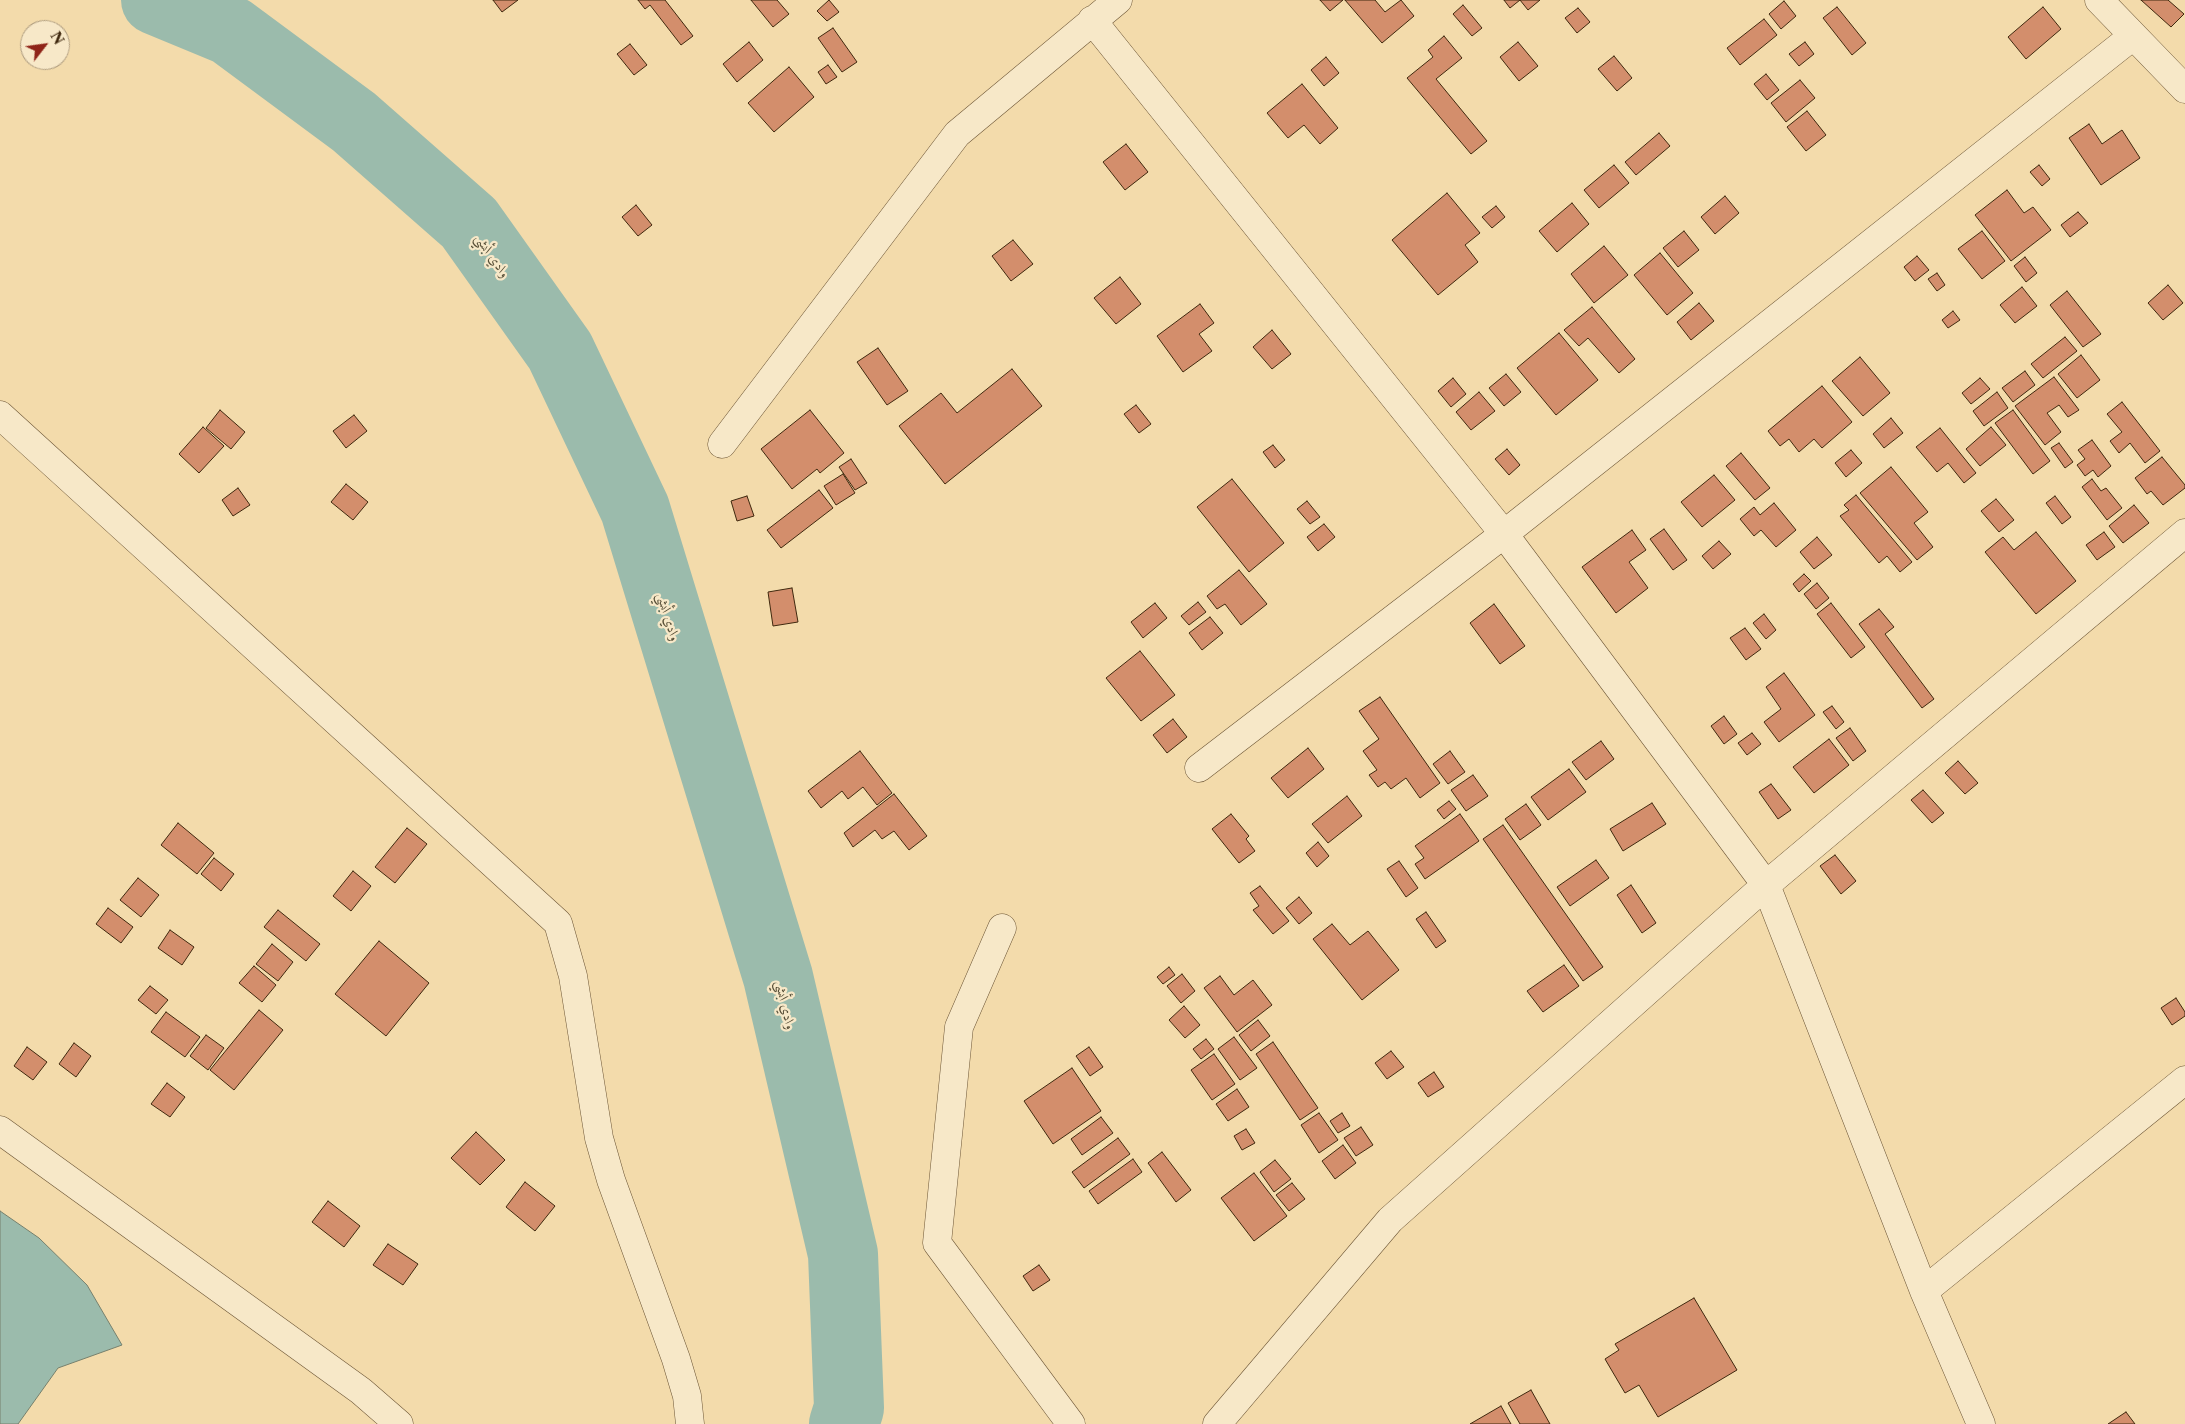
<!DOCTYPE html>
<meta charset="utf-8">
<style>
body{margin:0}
#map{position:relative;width:2185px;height:1424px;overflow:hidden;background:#f3dbab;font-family:"Libre Caslon Text",serif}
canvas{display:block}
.north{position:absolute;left:20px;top:20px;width:50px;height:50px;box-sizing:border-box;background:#f7e8c8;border:1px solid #ad9b7e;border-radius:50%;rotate:60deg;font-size:14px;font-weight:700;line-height:20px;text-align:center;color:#3f280e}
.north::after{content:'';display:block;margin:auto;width:18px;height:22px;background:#8f2418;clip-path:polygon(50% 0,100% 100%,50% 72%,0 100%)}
</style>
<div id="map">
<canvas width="2185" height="1424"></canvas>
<div class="north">N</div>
</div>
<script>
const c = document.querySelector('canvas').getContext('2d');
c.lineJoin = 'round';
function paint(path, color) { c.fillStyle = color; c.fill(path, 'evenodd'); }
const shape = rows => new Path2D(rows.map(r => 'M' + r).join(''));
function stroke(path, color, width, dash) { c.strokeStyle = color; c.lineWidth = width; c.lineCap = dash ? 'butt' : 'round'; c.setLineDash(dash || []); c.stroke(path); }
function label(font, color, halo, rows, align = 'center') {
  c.font = font + ' "Libre Caslon Text",Amiri,serif'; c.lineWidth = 4.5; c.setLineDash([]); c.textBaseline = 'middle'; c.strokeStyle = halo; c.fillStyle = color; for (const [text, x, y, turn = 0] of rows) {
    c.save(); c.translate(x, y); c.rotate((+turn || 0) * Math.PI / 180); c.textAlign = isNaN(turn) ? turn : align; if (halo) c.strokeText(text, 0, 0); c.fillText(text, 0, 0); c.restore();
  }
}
const water = shape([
 [0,1211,39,1238,87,1285,122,1345,58,1368,18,1424,0,1424,0,1211]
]);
paint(water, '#9bbbac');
stroke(water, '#76806d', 1);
stroke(shape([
 [156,0,231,31,354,122,469,223,560,351,635,509,778,977,843,1254,849,1408,844,1424]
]), '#9bbbac', 70);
const building = shape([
 [493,0,518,0,502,12,493,0],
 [638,0,665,0,693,36,681,45,650,5,645,9,638,0],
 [751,0,777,0,789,14,773,27,751,0],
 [829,0,839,12,827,21,817,11,829,0],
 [1320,0,1343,0,1330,11,1320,0],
 [1345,0,1375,0,1385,12,1401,0,1414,16,1382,43,1345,0],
 [1504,0,1520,0,1510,8,1504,0],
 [1520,0,1540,0,1528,10,1520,0],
 [2141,0,2168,0,2184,14,2171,27,2141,0],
 [1784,1,1796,16,1781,29,1769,14,1784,1],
 [1463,5,1482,28,1472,36,1453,14,1463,5],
 [1837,7,1866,43,1852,55,1823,18,1837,7],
 [2043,7,2061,29,2026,59,2008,37,2043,7],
 [1578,8,1590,22,1577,33,1565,18,1578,8],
 [1764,19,1777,35,1740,65,1727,48,1764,19],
 [833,28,857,62,842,72,818,38,833,28],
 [1444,36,1462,58,1436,79,1487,141,1471,154,1407,78,1433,57,1428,50,1444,36],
 [749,42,763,60,737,82,723,64,749,42],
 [1518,42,1538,66,1519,81,1500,57,1518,42],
 [1805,42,1814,54,1799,66,1789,54,1805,42],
 [630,44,647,65,634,75,617,54,630,44],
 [1614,56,1632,78,1617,91,1598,69,1614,56],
 [1326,57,1339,73,1324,86,1311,70,1326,57],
 [828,65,837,77,826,84,818,72,828,65],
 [789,67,814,97,774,132,748,103,789,67],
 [1766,74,1779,90,1767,100,1754,84,1766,74],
 [1800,80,1815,98,1786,122,1771,103,1800,80],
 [1302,84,1338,128,1320,144,1304,125,1288,138,1267,113,1302,84],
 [1807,111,1826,135,1806,151,1787,127,1807,111],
 [2089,124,2102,144,2122,130,2140,158,2101,185,2069,138,2089,124],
 [1659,133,1670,146,1636,175,1625,162,1659,133],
 [1126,144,1148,172,1125,190,1103,162,1126,144],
 [1614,165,1629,183,1599,208,1584,190,1614,165],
 [2039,165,2050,179,2042,186,2030,172,2039,165],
 [2007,190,2024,213,2033,207,2051,230,2011,261,1975,215,2007,190],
 [1447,193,1480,233,1465,245,1478,262,1438,295,1392,240,1447,193],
 [1725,196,1739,213,1715,234,1701,217,1725,196],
 [1572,203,1589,224,1557,252,1539,231,1572,203],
 [636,205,652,225,638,236,622,217,636,205],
 [1496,206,1505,217,1492,228,1482,217,1496,206],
 [2078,212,2088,223,2070,237,2061,225,2078,212],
 [1684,231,1699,250,1678,267,1663,248,1684,231],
 [1982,231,2005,261,1982,279,1958,249,1982,231],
 [1013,240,1033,264,1011,281,992,256,1013,240],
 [1604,246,1628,275,1594,303,1571,274,1604,246],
 [1660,253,1693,293,1667,315,1634,275,1660,253],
 [1917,256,1929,270,1915,281,1904,267,1917,256],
 [2025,257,2037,273,2026,282,2014,266,2025,257],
 [1937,273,1945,285,1937,291,1928,279,1937,273],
 [1120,277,1141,304,1116,324,1094,298,1120,277],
 [2168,285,2183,303,2163,320,2148,303,2168,285],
 [2022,287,2037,306,2015,323,2000,305,2022,287],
 [2067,291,2101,334,2083,347,2050,305,2067,291],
 [1699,303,1714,321,1691,340,1677,322,1699,303],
 [1200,304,1214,323,1199,334,1212,351,1183,372,1157,336,1200,304],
 [1592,307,1635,359,1619,373,1588,338,1579,346,1564,330,1592,307],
 [1953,311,1960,320,1948,328,1942,320,1953,311],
 [1272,330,1291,354,1272,369,1253,347,1272,330],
 [1559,333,1598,380,1556,415,1517,368,1559,333],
 [2065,337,2077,351,2043,378,2031,364,2065,337],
 [878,348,908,391,887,405,857,362,878,348],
 [2081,355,2100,380,2077,398,2058,374,2081,355],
 [1860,357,1890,393,1863,416,1832,381,1860,357],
 [1012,369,1042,406,945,484,899,426,941,393,957,413,1012,369],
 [2025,371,2035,385,2013,402,2002,388,2025,371],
 [1506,374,1521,392,1504,406,1489,388,1506,374],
 [2054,377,2079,410,2068,417,2059,405,2047,413,2061,432,2045,445,2015,406,2054,377],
 [1453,378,1466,394,1451,407,1438,391,1453,378],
 [1980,378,1990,389,1971,404,1962,393,1980,378],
 [1822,386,1852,422,1822,448,1814,439,1799,452,1789,439,1780,446,1768,431,1822,386],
 [1479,392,1495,411,1471,430,1456,412,1479,392],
 [1997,392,2008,408,1984,426,1973,411,1997,392],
 [2122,402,2160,451,2145,463,2130,443,2119,453,2110,441,2122,432,2107,414,2122,402],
 [1136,405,1151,424,1139,433,1124,414,1136,405],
 [220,410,245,432,231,449,206,428,220,410],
 [810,410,844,453,820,473,817,469,792,489,761,449,810,410],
 [2013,410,2050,461,2033,474,1995,423,2013,410],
 [354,415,367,431,346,448,333,431,354,415],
 [1891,418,1903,433,1884,448,1873,434,1891,418],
 [203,427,224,446,199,473,179,454,203,427],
 [1991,427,2006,445,1980,466,1966,449,1991,427],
 [1940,428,1976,473,1964,483,1948,463,1937,472,1916,447,1940,428],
 [2092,440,2111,466,2098,477,2093,470,2085,476,2077,465,2085,459,2078,450,2092,440],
 [2059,443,2073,462,2065,468,2051,448,2059,443],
 [1273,445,1285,460,1275,468,1263,452,1273,445],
 [1507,449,1520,465,1509,475,1495,459,1507,449],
 [1851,450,1862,463,1846,477,1835,463,1851,450],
 [1741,453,1770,488,1755,500,1726,466,1741,453],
 [2162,457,2185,485,2185,488,2163,505,2151,491,2147,494,2135,478,2162,457],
 [851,459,867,483,855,490,839,467,851,459],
 [1891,467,1928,512,1914,523,1933,547,1917,560,1860,493,1891,467],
 [843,474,855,493,836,505,824,486,843,474],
 [1714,475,1735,500,1702,527,1681,502,1714,475],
 [1232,479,1284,543,1249,572,1197,507,1232,479],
 [2092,479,2101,491,2106,488,2122,508,2107,520,2082,487,2092,479],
 [346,484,368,502,353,520,331,502,346,484],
 [238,488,250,505,233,516,222,500,238,488],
 [819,490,833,508,781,548,767,530,819,490],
 [1856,495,1912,562,1900,572,1887,556,1879,563,1840,516,1849,510,1844,505,1856,495],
 [747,496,754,516,737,521,731,501,747,496],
 [2055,496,2071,517,2062,524,2046,503,2055,496],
 [1996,499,2014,520,1999,532,1981,511,1996,499],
 [1307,501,1320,517,1310,524,1297,509,1307,501],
 [1774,503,1796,530,1776,547,1761,530,1754,536,1740,519,1754,507,1760,515,1774,503],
 [2134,505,2149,523,2123,543,2109,526,2134,505],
 [1324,524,1335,537,1318,551,1307,537,1324,524],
 [1664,529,1687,560,1673,570,1650,539,1664,529],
 [1632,530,1646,550,1629,562,1648,588,1616,613,1582,567,1632,530],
 [2036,532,2076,581,2036,614,1985,552,2003,537,2014,550,2036,532],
 [2104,532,2115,547,2097,560,2086,545,2104,532],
 [1817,537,1832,555,1814,569,1800,552,1817,537],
 [1719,541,1731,554,1713,569,1702,556,1719,541],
 [1239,570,1267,604,1241,625,1225,604,1217,609,1207,596,1239,570],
 [1804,574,1811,581,1799,592,1793,584,1804,574],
 [1817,583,1829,598,1816,609,1804,594,1817,583],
 [792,588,798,622,773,626,768,592,792,588],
 [1198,602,1206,612,1189,625,1181,616,1198,602],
 [1155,603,1167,618,1143,638,1131,622,1155,603],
 [1831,603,1865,647,1851,658,1817,614,1831,603],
 [1494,604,1525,646,1500,664,1470,623,1494,604],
 [1879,609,1894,627,1885,634,1934,699,1922,708,1859,624,1879,609],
 [1764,614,1776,630,1766,639,1753,623,1764,614],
 [1210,617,1223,633,1202,650,1189,633,1210,617],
 [1745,628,1761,649,1746,660,1730,638,1745,628],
 [1140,651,1175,695,1141,721,1106,678,1140,651],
 [1784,673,1815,715,1779,742,1764,722,1781,709,1766,687,1784,673],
 [1380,697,1440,783,1420,798,1406,778,1391,789,1385,782,1378,787,1369,775,1377,770,1363,751,1379,739,1359,711,1380,697],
 [1832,706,1844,722,1836,729,1823,712,1832,706],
 [1724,716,1737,734,1724,744,1711,726,1724,716],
 [1173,719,1187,737,1167,753,1153,735,1173,719],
 [1850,728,1866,751,1853,761,1836,738,1850,728],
 [1752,733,1761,744,1747,755,1738,743,1752,733],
 [1829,739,1849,765,1814,793,1793,767,1829,739],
 [1601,741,1614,759,1586,780,1572,762,1601,741],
 [1308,748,1324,769,1288,798,1271,778,1308,748],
 [860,751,892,793,877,805,863,787,848,799,842,791,821,808,808,791,860,751],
 [1450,751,1465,772,1448,784,1433,764,1450,751],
 [1958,761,1978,783,1965,794,1945,773,1958,761],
 [1569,769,1586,792,1548,820,1531,797,1569,769],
 [1473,775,1488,796,1466,811,1451,790,1473,775],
 [1771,784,1791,810,1778,819,1759,792,1771,784],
 [1923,790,1944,813,1932,823,1911,800,1923,790],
 [894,794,927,836,909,850,894,831,882,839,875,830,853,847,844,833,894,794],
 [1347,796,1362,816,1328,843,1312,824,1347,796],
 [1449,801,1456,809,1444,819,1437,810,1449,801],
 [1652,803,1666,824,1623,851,1610,829,1652,803],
 [1526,804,1541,825,1520,840,1505,819,1526,804],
 [1231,814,1249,836,1246,839,1255,851,1239,863,1212,829,1231,814],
 [1460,814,1479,841,1425,879,1415,864,1424,858,1415,846,1460,814],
 [178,823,214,853,197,874,161,845,178,823],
 [1503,825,1603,967,1583,981,1483,839,1503,825],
 [407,828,427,844,395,883,375,867,407,828],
 [1318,842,1329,856,1317,867,1306,853,1318,842],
 [1835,855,1856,881,1841,894,1820,866,1835,855],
 [214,858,234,874,221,891,201,874,214,858],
 [1596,860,1609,878,1570,906,1557,887,1596,860],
 [1399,861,1418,888,1406,897,1387,869,1399,861],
 [353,871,371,886,351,911,333,896,353,871],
 [138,878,159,895,141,917,120,900,138,878],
 [1631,885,1656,923,1642,933,1617,895,1631,885],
 [1260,886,1289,921,1273,934,1253,910,1259,906,1250,893,1260,886],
 [1299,897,1312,913,1299,924,1286,908,1299,897],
 [108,908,133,927,121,943,96,924,108,908],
 [278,910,320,944,306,961,264,927,278,910],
 [1426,912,1446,941,1436,948,1416,919,1426,912],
 [1332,924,1350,945,1368,931,1399,970,1362,1000,1313,939,1332,924],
 [170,930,194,947,182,965,158,948,170,930],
 [379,941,429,983,386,1036,335,994,379,941],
 [272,944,293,962,278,981,256,964,272,944],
 [1564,965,1579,986,1543,1012,1527,991,1564,965],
 [254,966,276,985,262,1002,239,983,254,966],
 [1169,967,1175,975,1163,984,1157,977,1169,967],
 [1182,974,1195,991,1181,1003,1167,986,1182,974],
 [1220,976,1234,995,1253,980,1272,1005,1237,1032,1204,988,1220,976],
 [150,986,168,1000,156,1014,138,1000,150,986],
 [2176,998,2185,1012,2185,1016,2172,1025,2161,1008,2176,998],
 [1184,1006,1200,1025,1185,1038,1169,1020,1184,1006],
 [259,1010,283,1030,234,1090,210,1070,259,1010],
 [166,1012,200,1037,185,1057,151,1032,166,1012],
 [1258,1020,1270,1036,1251,1051,1239,1035,1258,1020],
 [206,1035,224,1048,208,1070,190,1056,206,1035],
 [1234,1037,1257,1068,1240,1080,1218,1049,1234,1037],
 [1206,1039,1214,1049,1201,1059,1193,1049,1206,1039],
 [1273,1042,1318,1108,1300,1120,1256,1054,1273,1042],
 [74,1043,91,1056,76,1077,59,1064,74,1043],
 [27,1047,47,1062,33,1080,14,1066,27,1047],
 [1089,1047,1103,1067,1090,1076,1076,1056,1089,1047],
 [1391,1051,1404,1067,1387,1079,1375,1063,1391,1051],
 [1214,1054,1235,1084,1212,1100,1191,1070,1214,1054],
 [1072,1068,1101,1111,1053,1144,1024,1101,1072,1068],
 [1434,1072,1444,1087,1428,1097,1418,1083,1434,1072],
 [167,1083,185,1097,170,1117,151,1104,167,1083],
 [1237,1089,1249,1107,1228,1121,1216,1104,1237,1089],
 [1319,1113,1338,1140,1319,1153,1301,1125,1319,1113],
 [1342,1113,1350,1126,1338,1133,1330,1121,1342,1113],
 [1101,1117,1113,1133,1082,1155,1071,1139,1101,1117],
 [1361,1127,1373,1145,1356,1156,1344,1138,1361,1127],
 [1246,1129,1255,1143,1242,1150,1234,1136,1246,1129],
 [476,1132,505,1160,480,1185,451,1158,476,1132],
 [1118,1138,1130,1154,1084,1188,1072,1172,1118,1138],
 [1343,1145,1356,1163,1335,1179,1322,1161,1343,1145],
 [1162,1152,1191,1190,1176,1202,1148,1163,1162,1152],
 [1133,1159,1142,1172,1098,1204,1089,1191,1133,1159],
 [1275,1160,1291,1179,1274,1192,1260,1172,1275,1160],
 [1254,1173,1287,1216,1254,1241,1221,1198,1254,1173],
 [525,1182,555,1206,535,1231,506,1207,525,1182],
 [1292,1183,1305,1199,1289,1211,1276,1195,1292,1183],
 [328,1201,360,1226,344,1247,312,1222,328,1201],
 [388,1244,418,1264,403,1285,373,1265,388,1244],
 [1039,1265,1050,1280,1033,1291,1023,1276,1039,1265],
 [1694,1298,1737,1370,1658,1417,1639,1385,1625,1393,1605,1359,1619,1350,1615,1344,1694,1298],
 [1531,1390,1550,1424,1520,1424,1508,1403,1531,1390],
 [1501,1406,1511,1424,1470,1424,1501,1406],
 [2126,1412,2135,1424,2108,1424,2126,1412]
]);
paint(building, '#d38e6c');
stroke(building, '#3f280e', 1);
const street = shape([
 [2099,0,2185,89],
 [1092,20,1504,534,1766,885,1924,1291,1981,1424],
 [0,415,558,923,573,976,599,1138,611,1180,676,1359,687,1396,690,1424],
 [722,444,957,134,1118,0],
 [1199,768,1504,534,2133,36],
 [1002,928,959,1027,937,1243,1071,1424],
 [0,1130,361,1391,399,1424],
 [1924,1291,2185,1080],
 [1217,1424,1390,1220,1766,885,2185,533]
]);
stroke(street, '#6c5535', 29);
stroke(street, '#f7e8c8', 28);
label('italic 14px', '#564d36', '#f7e8c8', [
 ["وادي أبشي",492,256,55],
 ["وادي أبشي",668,617,73],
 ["وادي أبشي",785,1005,77]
]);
</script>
